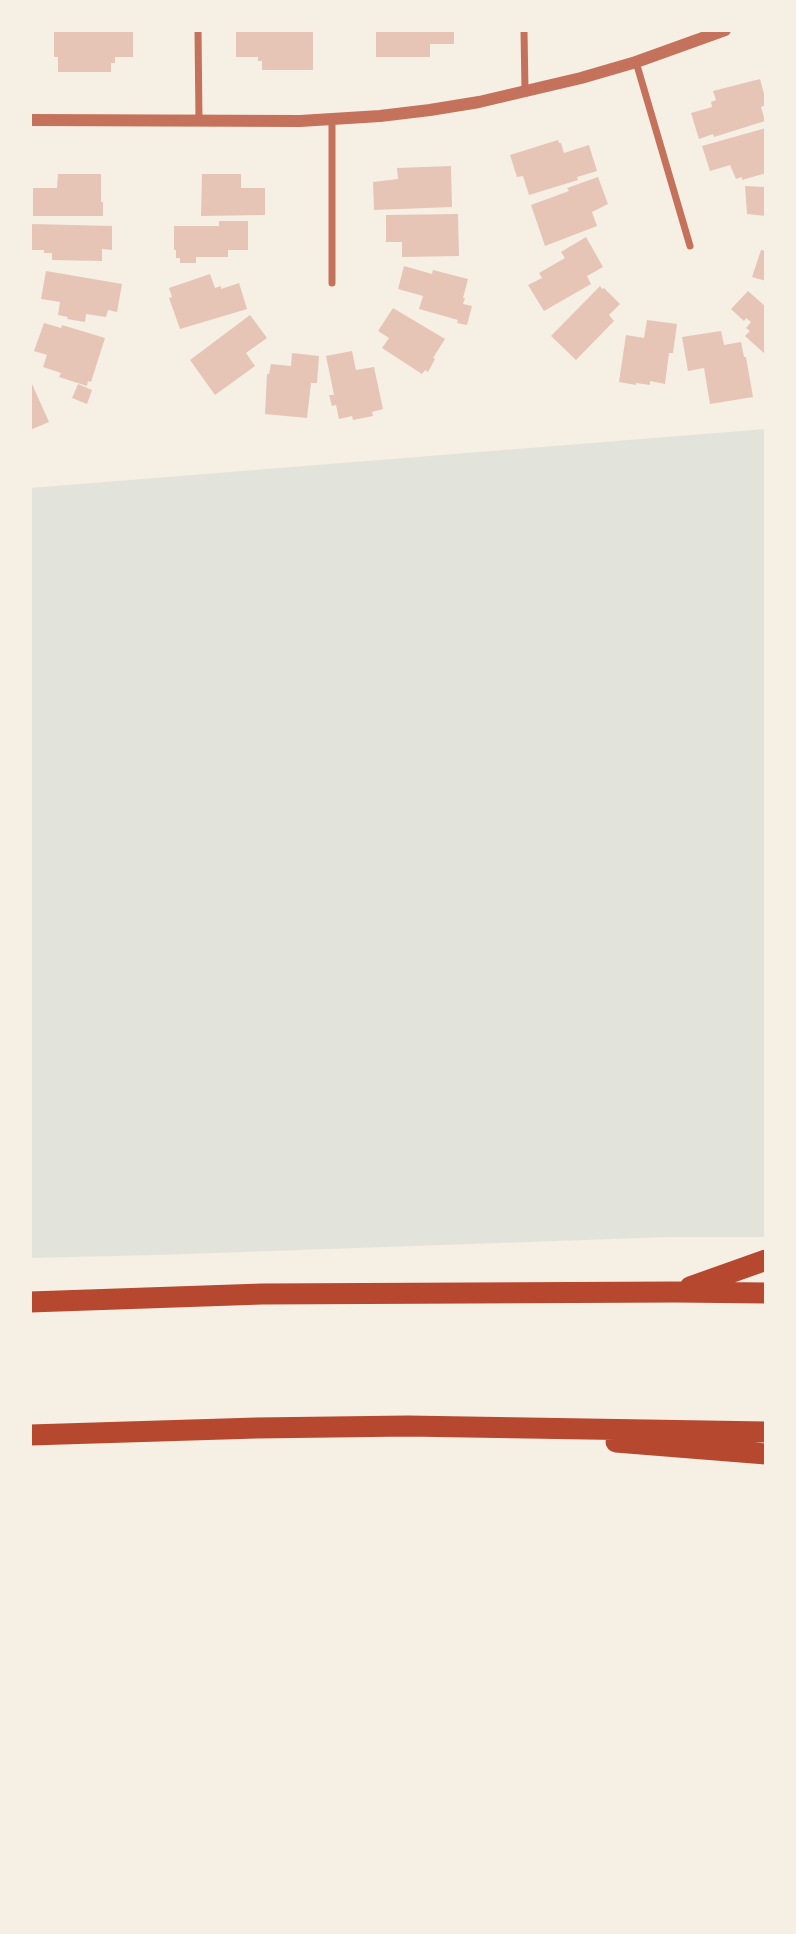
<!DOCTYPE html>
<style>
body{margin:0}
#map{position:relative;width:796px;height:1934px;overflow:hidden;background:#f6efe4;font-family:"IBM Plex Serif",serif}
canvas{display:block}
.frame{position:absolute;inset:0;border:32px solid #f6efe4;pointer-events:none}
</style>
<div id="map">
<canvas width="796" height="1934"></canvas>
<div class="frame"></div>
</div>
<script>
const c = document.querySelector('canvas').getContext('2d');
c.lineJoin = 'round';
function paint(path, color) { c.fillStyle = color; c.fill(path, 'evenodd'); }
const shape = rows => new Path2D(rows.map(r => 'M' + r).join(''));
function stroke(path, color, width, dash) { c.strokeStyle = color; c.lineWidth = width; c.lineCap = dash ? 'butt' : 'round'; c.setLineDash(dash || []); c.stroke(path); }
paint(shape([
 [766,429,766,1237,670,1237,158,1255,30,1258,30,488]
]), '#e2e4dc');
paint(shape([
 [61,30,133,30,133,57,115,57,115,63,111,63,111,72,58,72,58,57,54,57,54,32,61,32],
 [236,30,313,32,313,70,262,70,262,61,258,61,258,57,236,57],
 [376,30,454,30,454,44,430,44,430,57,376,57],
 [760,79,766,101,766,105,761,107,765,121,714,137,713,134,699,139,691,113,712,107,711,102,716,100,713,91],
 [766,128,766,173,742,180,742,177,736,179,730,165,710,171,702,146],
 [558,140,559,143,561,143,564,153,589,145,597,171,577,177,578,180,529,195,523,176,517,177,510,155],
 [451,166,452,207,374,210,373,182,398,179,397,168],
 [58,174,101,174,101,202,103,202,103,216,33,216,33,188,57,188],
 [202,174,241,174,241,188,265,188,265,215,201,216],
 [598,177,608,204,592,212,597,226,545,246,531,205,569,191,567,188],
 [745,186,766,187,766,216,747,214],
 [458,214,459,256,402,257,402,242,386,242,386,215],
 [219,221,248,221,248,250,228,250,228,257,196,257,196,263,180,263,180,258,176,258,176,250,174,250,174,226,219,226],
 [32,224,112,226,112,250,102,249,102,261,52,260,52,253,44,253,44,250,32,250],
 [586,237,603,267,587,276,591,284,544,311,528,285,542,278,539,273,565,258,561,252],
 [761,250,766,251,766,281,752,277],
 [404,266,432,274,433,270,468,279,463,298,465,298,463,304,472,306,467,325,457,323,458,320,419,309,423,296,398,289],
 [46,271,122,284,117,312,108,310,106,317,86,314,85,322,67,319,68,317,58,315,60,302,41,299],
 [210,274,215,288,221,286,221,289,239,283,247,309,180,329,169,298,172,297,169,288],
 [600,286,602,289,604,288,620,304,609,315,614,321,576,360,551,336],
 [748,291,766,307,766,355,745,336,750,331,746,328,751,322,746,318,744,321,731,309],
 [393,308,445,339,433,358,435,359,428,372,425,370,422,374,382,348,389,338,378,331],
 [250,315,267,338,246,353,255,366,215,395,190,360],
 [647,320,677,324,673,353,669,353,665,384,650,381,650,385,636,383,636,385,619,382,626,335,644,338],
 [44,323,61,328,62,325,105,338,91,382,88,381,87,386,59,377,61,373,43,367,47,355,34,351],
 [721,331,724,345,741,342,744,357,746,357,753,397,710,404,704,368,688,371,682,337],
 [352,351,356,370,374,367,383,409,372,412,373,416,353,420,352,416,339,419,336,405,332,406,329,395,334,395,326,356],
 [292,353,319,356,317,383,311,383,307,418,265,414,267,374,269,374,271,364,291,366],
 [32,384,49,422,30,430,30,385],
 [78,384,92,390,87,404,72,398]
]), '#e6c5b7');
stroke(shape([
 [198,30,199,121],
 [524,30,525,91],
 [636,62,690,246],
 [332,119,332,283]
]), '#c5725c', 7);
stroke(shape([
 [30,120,300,121,380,116,430,110,479,102,581,78,636,62,725,30]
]), '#c5725c', 12);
stroke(shape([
 [690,1287,766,1260],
 [30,1302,262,1294,675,1292,766,1293],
 [30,1435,256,1428,408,1426,766,1432],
 [616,1442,766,1454]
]), '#b5482f', 21);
</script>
